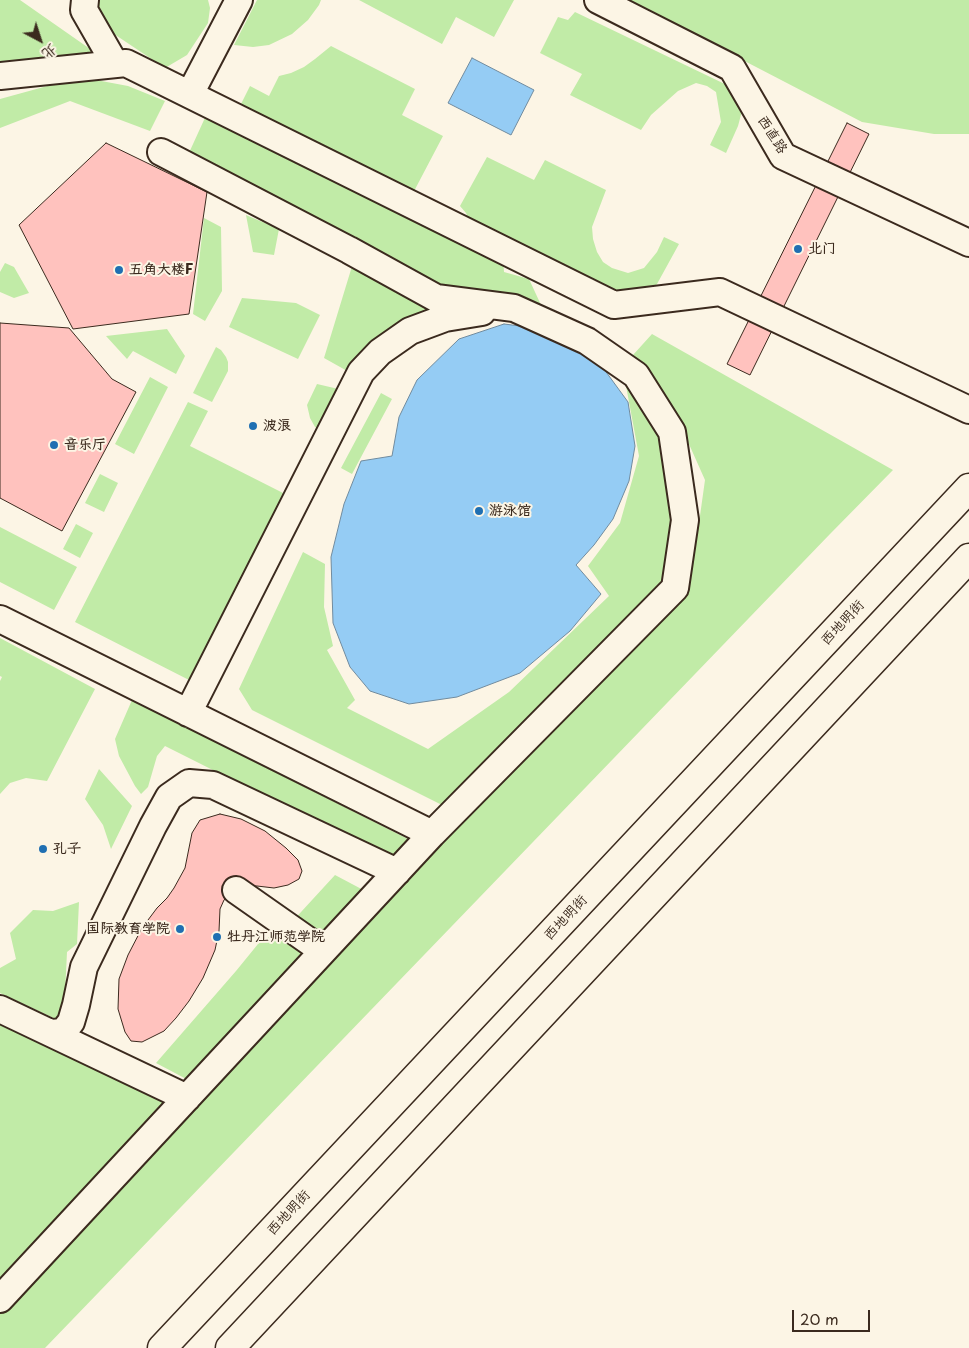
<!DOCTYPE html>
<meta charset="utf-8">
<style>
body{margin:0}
#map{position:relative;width:969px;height:1348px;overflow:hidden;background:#fcf5e5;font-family:"Playpen Sans","LXGW WenKai TC",sans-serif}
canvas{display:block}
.north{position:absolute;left:15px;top:15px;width:50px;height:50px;-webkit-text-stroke:4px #fcf5e5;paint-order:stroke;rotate:140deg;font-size:14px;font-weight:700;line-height:20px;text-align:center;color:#3b2a1e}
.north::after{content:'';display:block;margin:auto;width:18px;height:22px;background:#3b2a1e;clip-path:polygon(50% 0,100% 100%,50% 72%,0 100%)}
.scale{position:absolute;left:792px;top:1310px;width:78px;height:22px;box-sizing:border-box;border:2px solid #3b2a1e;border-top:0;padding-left:6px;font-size:15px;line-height:18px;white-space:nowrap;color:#3b2a1e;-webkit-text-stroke:4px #fcf5e5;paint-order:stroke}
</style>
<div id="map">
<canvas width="969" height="1348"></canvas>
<div class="north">北</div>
<div class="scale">20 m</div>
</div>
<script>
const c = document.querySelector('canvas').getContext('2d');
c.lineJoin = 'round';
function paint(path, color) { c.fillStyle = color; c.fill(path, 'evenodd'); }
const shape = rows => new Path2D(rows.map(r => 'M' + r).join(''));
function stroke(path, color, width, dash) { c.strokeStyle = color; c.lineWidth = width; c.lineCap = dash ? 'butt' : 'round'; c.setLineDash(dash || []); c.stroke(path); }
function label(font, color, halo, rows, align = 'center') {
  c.font = font + ' "Playpen Sans","LXGW WenKai TC",sans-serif'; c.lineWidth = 4; c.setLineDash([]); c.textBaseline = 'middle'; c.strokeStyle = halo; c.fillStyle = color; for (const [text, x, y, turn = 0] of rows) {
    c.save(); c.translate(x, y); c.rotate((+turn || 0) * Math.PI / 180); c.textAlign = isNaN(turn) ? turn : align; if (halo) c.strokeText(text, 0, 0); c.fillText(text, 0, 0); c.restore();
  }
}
paint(shape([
 [0,0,20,0,93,51,88,60,0,65],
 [98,0,208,0,210,8,208,23,187,55,165,68,111,32,100,22],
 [257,0,321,0,319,5,308,20,292,34,269,45,253,47,234,45],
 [359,0,514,0,494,37,456,17,442,44],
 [627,0,969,0,969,134,934,134,862,122],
 [575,12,731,87,742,111,738,126,726,153,710,145,721,122,716,92,707,86,696,83,678,91,651,115,641,130,570,95,582,74,540,53,558,17,568,20],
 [331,46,415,89,402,115,443,136,412,195,240,106,250,86,269,96,279,76,291,73,304,67,315,59],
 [80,77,128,86,165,101,150,131,70,101,0,128,0,99],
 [209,109,503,257,504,272,529,279,541,305,576,323,448,290,188,155],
 [487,157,534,180,545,160,606,190,592,227,593,239,597,252,603,262,612,268,628,273,644,268,657,252,664,237,679,244,657,284,650,291,618,297,469,220,466,213,460,206],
 [246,215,279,229,274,255,253,252],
 [204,218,221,227,222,291,205,321,193,314],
 [5,263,14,267,29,293,14,298,0,292,0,272],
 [353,263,449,312,349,372,324,358],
 [242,298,296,303,320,315,298,359,229,327],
 [167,329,185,356,176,374,133,351,127,359,106,336],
 [652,334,893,470,830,534,45,1348,0,1348,0,1307,686,569,698,530,705,480,676,415,633,355],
 [216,347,221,350,226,357,228,362,228,371,212,402,193,393],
 [624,375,666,441,674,514,662,590,446,807,252,710,239,689,303,552,325,564,324,607,333,646,327,650,355,700,347,708,428,749,509,692,609,596,588,566,620,523,639,456],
 [150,377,168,387,134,454,115,444],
 [317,384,347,391,325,433,315,427,310,418,307,405],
 [381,393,392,399,352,474,341,468],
 [188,402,208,411,190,446,287,495,191,681,75,622],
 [100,474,118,483,104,512,85,503],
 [76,524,93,533,80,558,63,549],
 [0,527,77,567,54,610,0,582],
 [0,638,95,689,47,781,26,778,10,783,0,794,0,681,2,677,0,676],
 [132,700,408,839,394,861,165,746,157,756,148,787,141,794,135,786,119,756,115,739],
 [99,769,132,806,111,849,103,825,85,799],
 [335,875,369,893,192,1082,156,1063,236,971,258,944,290,924],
 [79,902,77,944,67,952,64,1015,60,1021,0,993,0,968,16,959,10,933,33,910,53,911],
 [0,1024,168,1101,0,1282]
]), '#c1eba7');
const water = shape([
 [472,58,534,90,511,135,448,103,472,58],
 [504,324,536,328,593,354,628,402,635,446,629,481,613,519,594,545,576,565,601,594,570,631,520,673,457,697,409,704,370,691,350,667,333,623,331,557,344,504,361,461,392,456,399,417,417,380,459,339,504,324]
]);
paint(water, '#95ccf4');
stroke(water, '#718b9e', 1);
const building = shape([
 [847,123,869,134,750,375,727,364,847,123],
 [106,143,207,192,189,314,73,329,19,225,106,143],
 [0,323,69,328,112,379,136,392,62,531,0,498,0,323],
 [220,814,241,819,265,831,286,848,298,860,302,871,299,879,288,885,274,888,257,886,241,886,224,900,220,909,219,931,215,950,203,978,189,1001,176,1018,164,1031,142,1042,131,1041,125,1032,118,1009,119,979,128,955,142,928,157,908,167,898,174,888,185,868,192,833,200,820,220,814]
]);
paint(building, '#ffc2be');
stroke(building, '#3b2a1e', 1);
const minor = shape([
 [85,0,84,10,115,64],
 [598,0,732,68,783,156,969,243],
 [0,76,126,63,614,305,720,292,969,410],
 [190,94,239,0],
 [0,619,432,834],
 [188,713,361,372,380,352,410,331,445,318,482,312],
 [236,890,323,951],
 [0,1009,187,1098],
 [51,1033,63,1032,71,1022,76,1005,84,967,153,826,169,797,189,783,213,785,397,872],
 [0,1299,432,834,675,588,685,520,672,432,636,375,587,341,514,308,436,298,349,250,161,152]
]);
const highway = shape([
 [162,1348,969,488],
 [230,1348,969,558]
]);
stroke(minor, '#3b2a1e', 30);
stroke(highway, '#3b2a1e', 31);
stroke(minor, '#fcf5e5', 26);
stroke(highway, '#fcf5e5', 28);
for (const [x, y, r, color] of [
 [798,249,5,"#1f6fb2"],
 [119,270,5,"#1f6fb2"],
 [253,426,5,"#1f6fb2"],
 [54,445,5,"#1f6fb2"],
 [479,511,5,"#1f6fb2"],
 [43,849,5,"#1f6fb2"],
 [180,929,5,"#1f6fb2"],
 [217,937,5,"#1f6fb2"]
]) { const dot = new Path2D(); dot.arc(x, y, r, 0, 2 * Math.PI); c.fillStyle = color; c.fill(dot); stroke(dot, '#fcf5e5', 2); }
label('14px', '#3b2a1e', '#fcf5e5', [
 ["西直路",772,135,57],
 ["西地明街",843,623,-47],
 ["西地明街",566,918,-47],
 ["西地明街",289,1213,-47]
]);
label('bold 14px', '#3b2a1e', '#fcf5e5', [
 ["北门",808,249],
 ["五角大楼F",129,270],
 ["波浪",263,426],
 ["音乐厅",64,445],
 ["游泳馆",489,511],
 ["孔子",53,849],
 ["国际教育学院",170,929,"right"],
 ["牡丹江师范学院",227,937]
], 'left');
</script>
